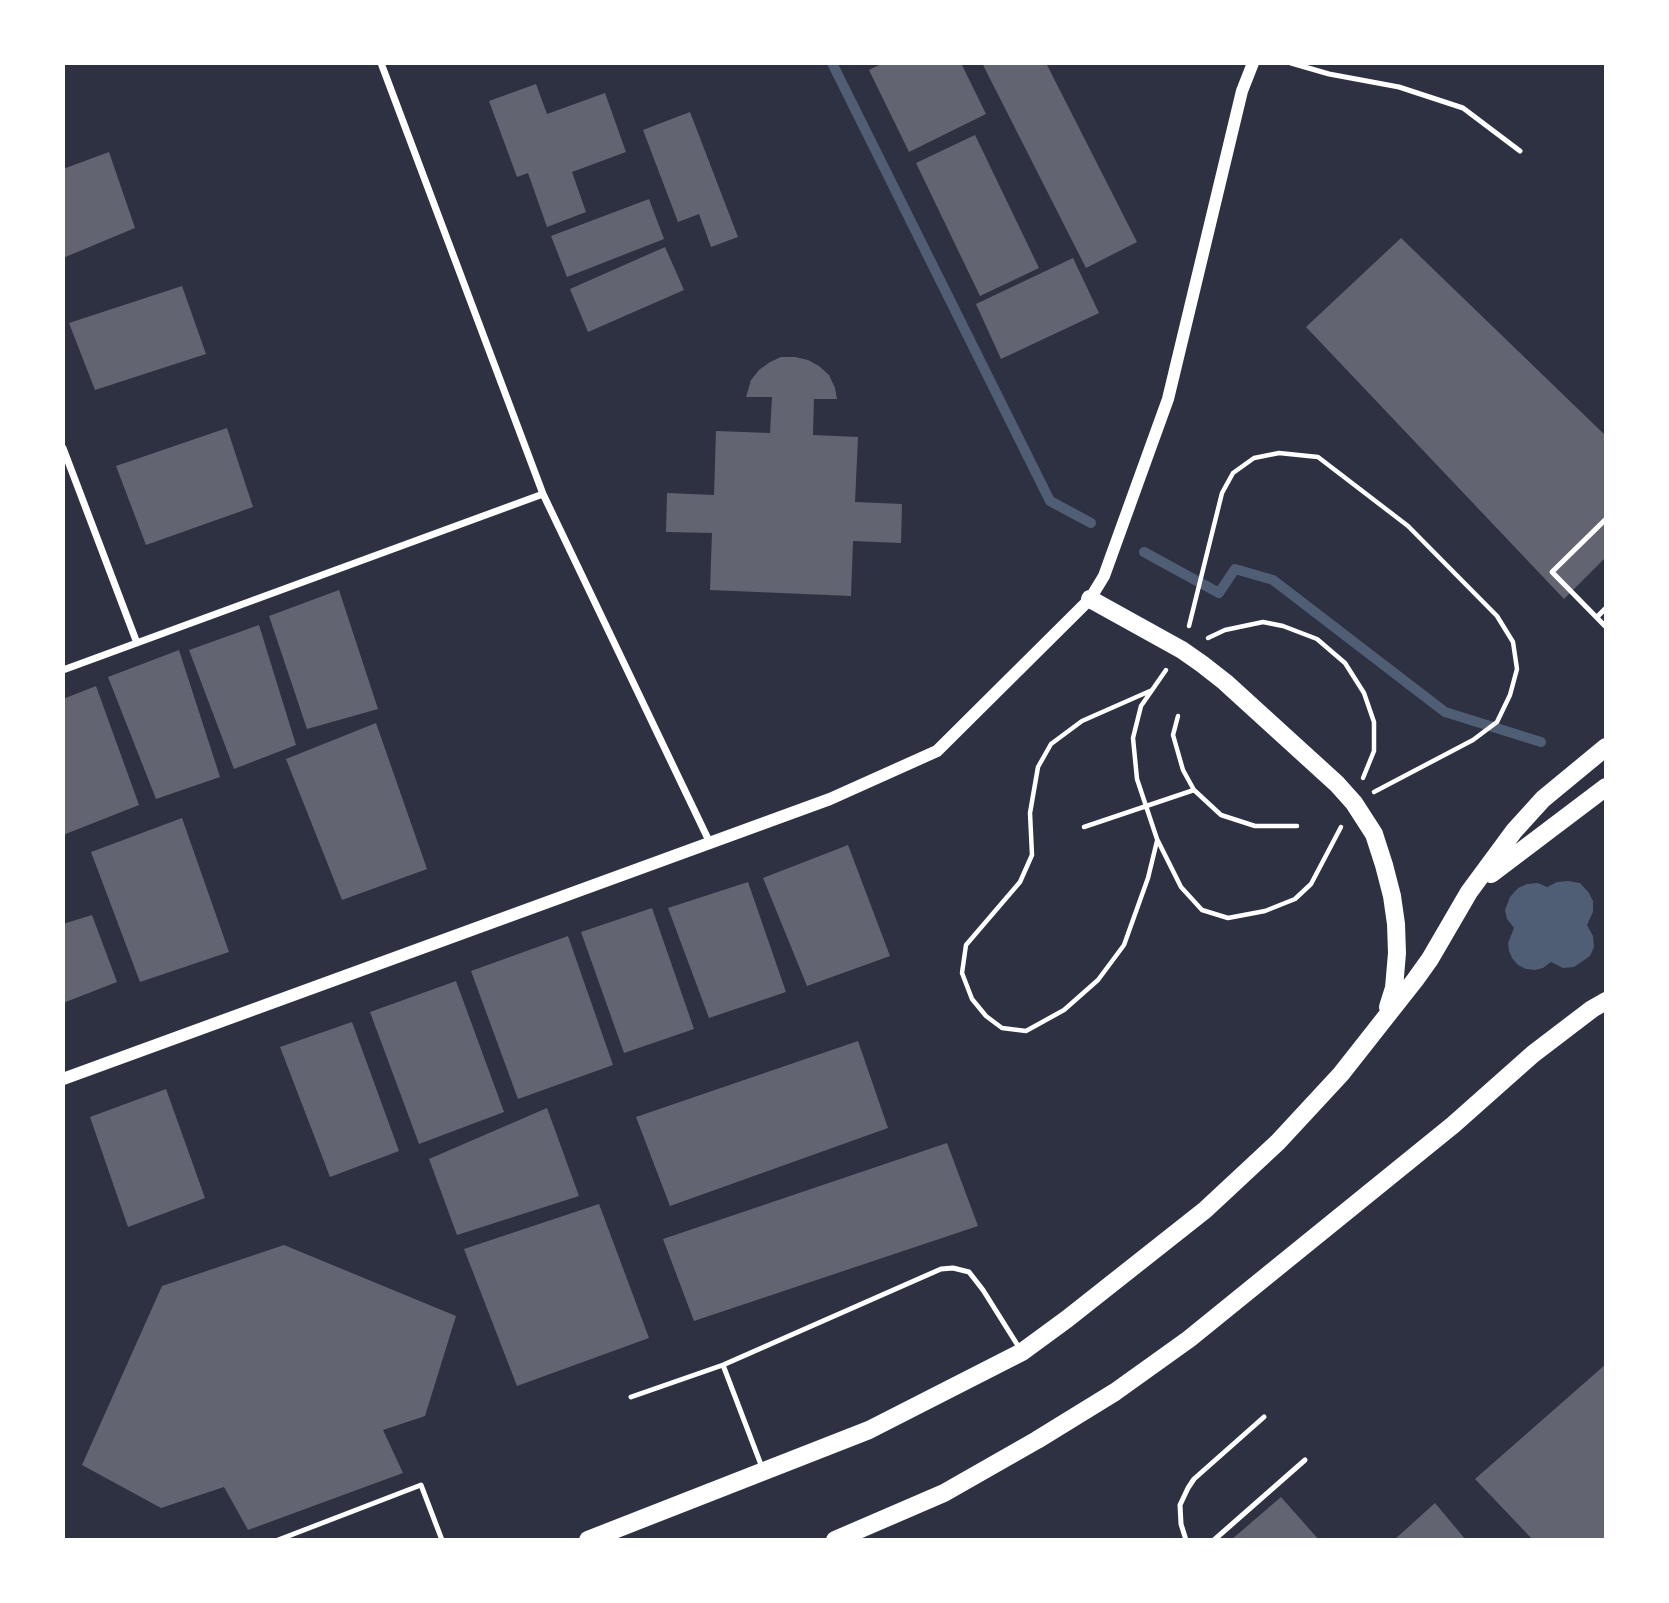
<!DOCTYPE html>
<style>
body{margin:0}
#map{position:relative;width:1669px;height:1603px;overflow:hidden;background:#2d3142;font-family:Lato,sans-serif}
canvas{display:block}
.frame{position:absolute;inset:0;border:65px solid #fff;pointer-events:none}
</style>
<div id="map">
<canvas width="1669" height="1603"></canvas>
<div class="frame"></div>
</div>
<script>
const c = document.querySelector('canvas').getContext('2d');
c.lineJoin = 'round';
function paint(path, color) { c.fillStyle = color; c.fill(path, 'evenodd'); }
const shape = rows => new Path2D(rows.map(r => 'M' + r).join(''));
function stroke(path, color, width, dash) { c.strokeStyle = color; c.lineWidth = width; c.lineCap = dash ? 'butt' : 'round'; c.setLineDash(dash || []); c.stroke(path); }
paint(shape([
 [1568,881,1580,883,1589,893,1593,901,1593,912,1587,925,1593,936,1594,947,1590,956,1574,967,1563,968,1551,962,1543,968,1535,970,1526,969,1518,965,1512,958,1509,951,1508,943,1514,928,1507,919,1505,910,1510,897,1518,888,1527,884,1538,883,1547,887,1557,882]
]), '#4f5d75');
stroke(shape([
 [832,63,1050,501,1091,523],
 [1144,552,1219,593,1235,569,1273,580,1445,712,1541,742]
]), '#4f5d75', 10);
paint(shape([
 [883,63,961,63,986,114,909,152,869,70],
 [982,63,1046,63,1137,242,1086,268],
 [536,84,547,114,605,93,626,152,572,172,586,212,547,227,528,173,517,177,489,101],
 [690,112,738,237,711,247,699,214,678,222,643,130],
 [975,135,1039,268,980,296,916,163],
 [109,152,135,228,63,258,63,169],
 [649,199,664,239,567,277,551,236],
 [1401,238,1606,436,1606,557,1564,599,1306,327],
 [665,247,684,290,588,332,570,289],
 [1073,258,1099,313,1001,359,976,304],
 [182,286,206,354,95,390,69,323],
 [781,357,795,357,808,360,819,366,829,375,835,388,837,399,814,399,813,435,858,437,855,502,902,504,901,543,853,541,851,596,710,590,712,533,666,532,667,493,714,495,716,431,770,433,772,397,746,397,751,380,759,370,770,362],
 [227,428,253,507,146,545,116,466],
 [339,590,378,709,307,729,269,616],
 [259,625,296,745,234,769,189,650],
 [179,650,220,777,156,799,108,677],
 [96,686,139,805,63,835,63,699],
 [376,723,427,869,342,900,286,759],
 [182,818,229,952,140,982,91,852],
 [848,845,890,956,807,986,763,878],
 [748,882,786,992,709,1018,668,908],
 [652,908,694,1029,624,1053,581,932],
 [92,915,117,982,63,1003,63,924],
 [568,936,613,1065,518,1099,471,971],
 [456,981,504,1112,419,1144,370,1012],
 [352,1022,399,1151,330,1177,280,1047],
 [858,1041,888,1128,670,1206,636,1117],
 [166,1089,205,1198,128,1227,90,1117],
 [547,1108,579,1196,457,1235,429,1159],
 [947,1143,978,1226,694,1321,663,1239],
 [599,1204,649,1338,517,1386,464,1249],
 [284,1245,456,1316,425,1416,383,1430,403,1473,248,1530,224,1487,161,1508,82,1465,162,1286],
 [1606,1364,1606,1540,1533,1540,1475,1479],
 [1281,1497,1319,1540,1231,1540],
 [1435,1503,1466,1540,1394,1540]
]), '#626471');
stroke(shape([
 [1189,626,1222,493,1233,473,1254,458,1279,453,1318,457,1408,526,1497,616,1513,642,1517,669,1510,695,1497,722,1473,740,1374,792],
 [1208,638,1225,630,1263,622,1283,626,1317,639,1345,663,1364,693,1374,722,1374,751,1363,778],
 [1166,670,1141,706,1133,738,1137,779,1157,839,1181,887,1202,910,1228,918,1265,911,1295,899,1311,884,1341,827],
 [1150,691,1082,721,1051,744,1038,767,1030,813,1032,855,1020,882,966,945,962,973,972,999,986,1016,1002,1028,1026,1031,1064,1010,1098,980,1124,945,1148,878,1157,841],
 [1178,716,1173,735,1183,770,1194,790,1221,815,1255,826,1297,826],
 [1084,827,1194,790]
]), '#fff', 4.5);
stroke(shape([
 [1291,63,1329,74,1399,87,1463,108,1520,151],
 [1606,519,1552,572,1606,627],
 [1597,617,1606,608],
 [723,1365,763,1470],
 [631,1397,723,1365,941,1269,953,1268,969,1272,983,1290,1020,1349],
 [278,1540,421,1485,442,1540],
 [1186,1540,1181,1524,1180,1505,1188,1488,1194,1479,1264,1417],
 [1214,1540,1305,1460]
]), '#fff', 5);
stroke(shape([
 [381,63,543,494,710,843],
 [63,448,137,643],
 [63,670,543,494]
]), '#fff', 7);
stroke(shape([
 [63,1079,830,799,937,751,1090,599,1104,576,1168,399,1242,91,1253,63]
]), '#fff', 12);
stroke(shape([
 [1090,599,1182,650,1202,664,1225,682,1337,784,1354,803,1374,834,1384,865,1392,896,1396,924,1397,953,1394,988,1388,1007],
 [1491,874,1606,787],
 [588,1540,869,1430,1022,1352,1067,1319,1205,1210,1278,1142,1341,1074,1415,980,1430,959,1469,892,1514,831,1543,799,1606,747],
 [835,1540,944,1493,1037,1440,1115,1392,1189,1339,1453,1125,1533,1054,1592,1009,1606,1001]
]), '#fff', 18);
</script>
